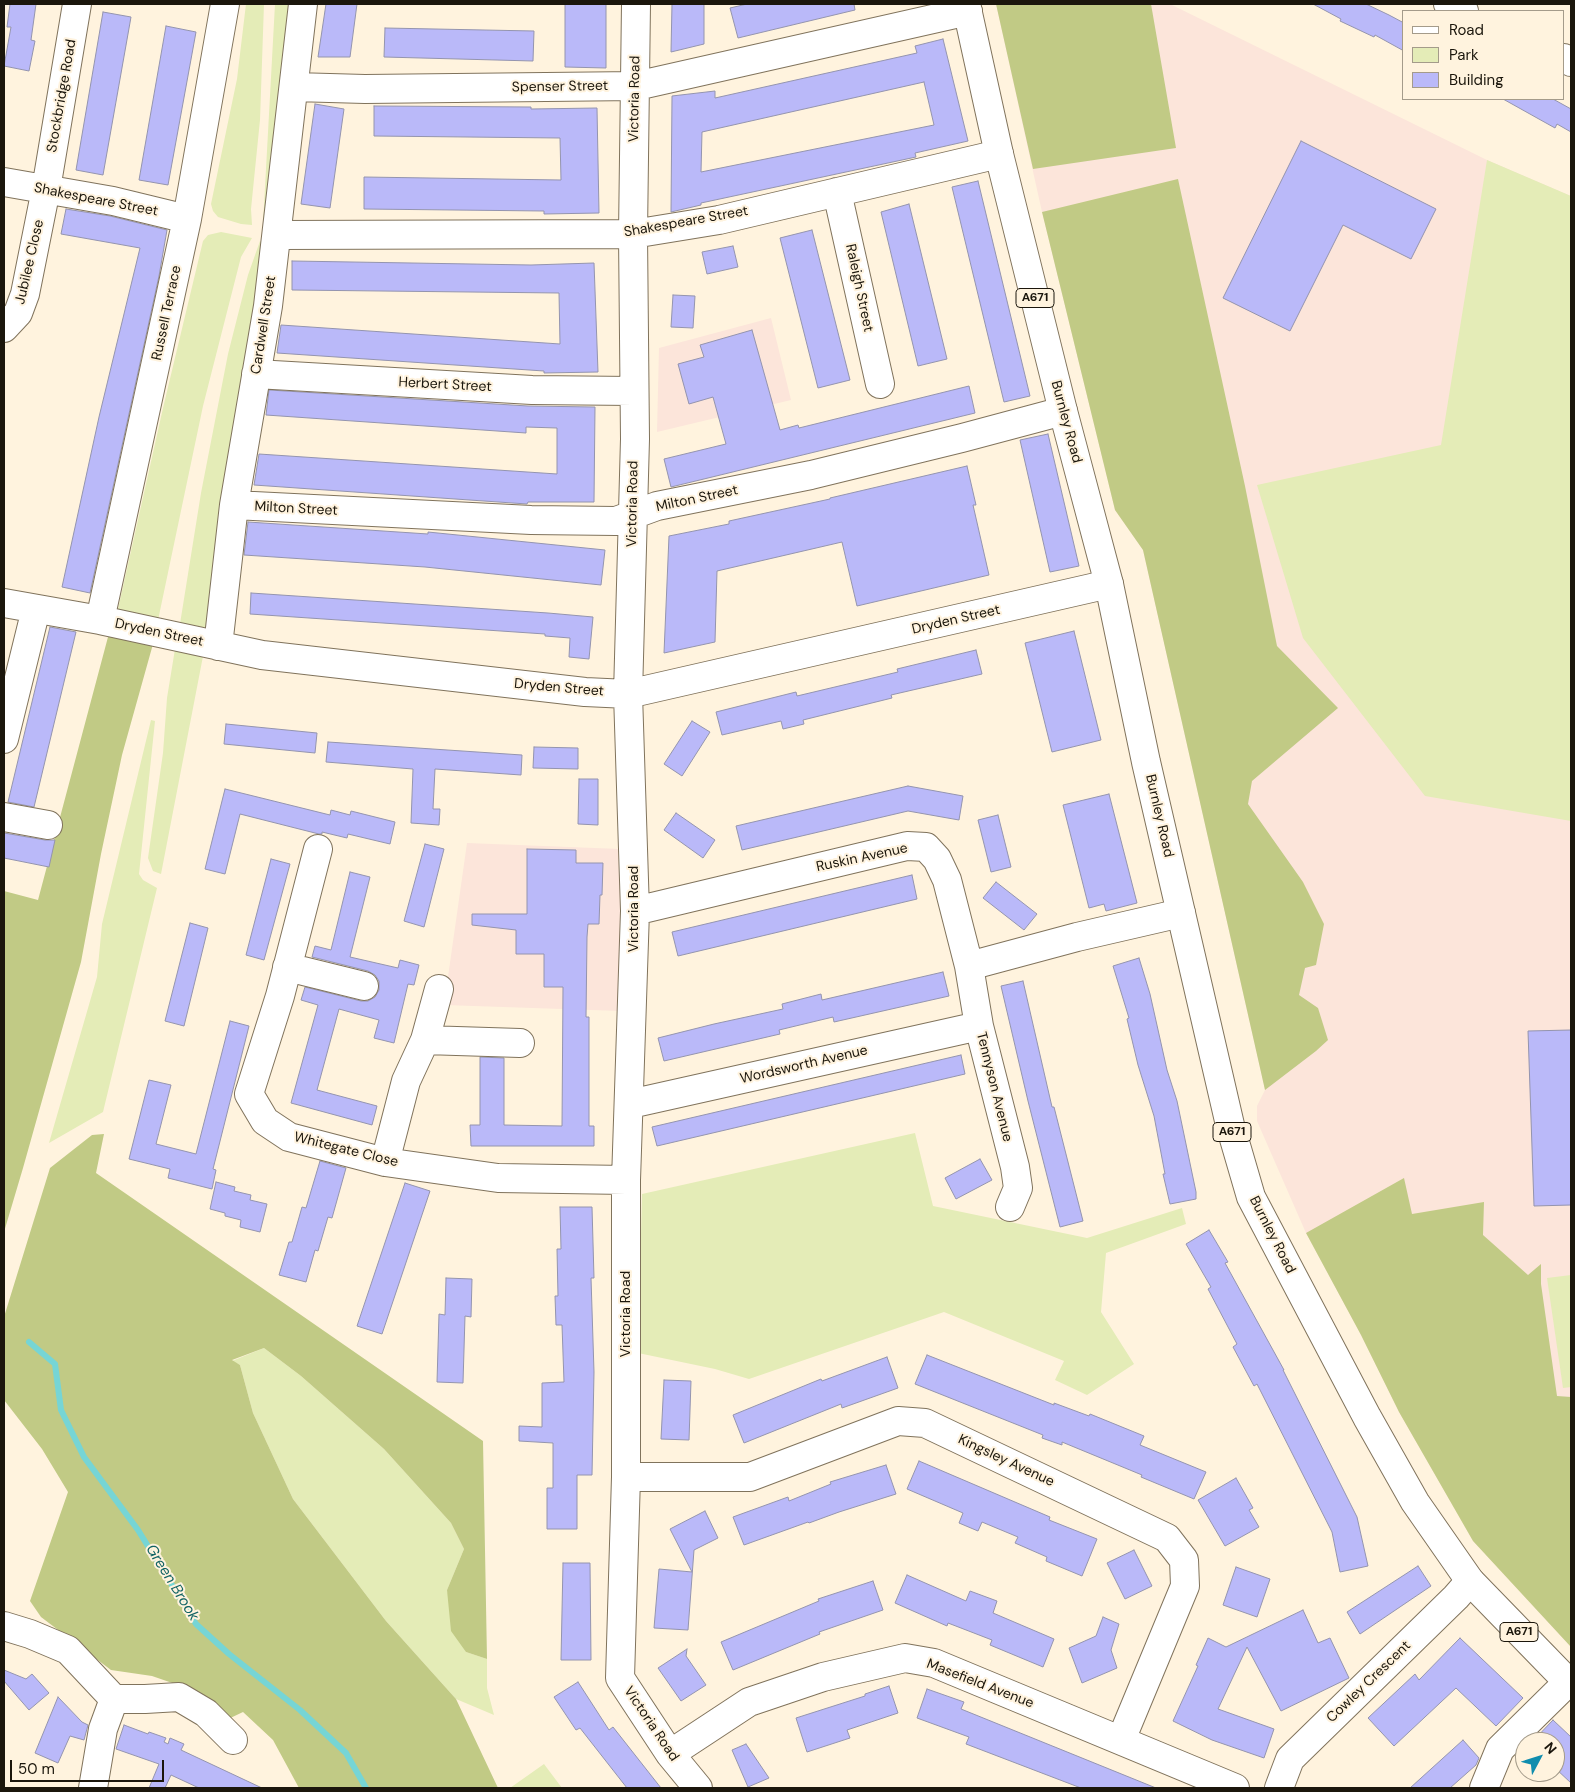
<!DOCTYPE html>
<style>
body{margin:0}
#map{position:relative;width:1575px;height:1792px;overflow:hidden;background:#fff3de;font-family:"DM Sans",sans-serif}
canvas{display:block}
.frame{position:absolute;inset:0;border:5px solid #1b160c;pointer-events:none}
.legend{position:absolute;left:1402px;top:10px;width:162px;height:90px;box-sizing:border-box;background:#fff3de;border:1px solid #a49b8a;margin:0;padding:6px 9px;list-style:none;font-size:15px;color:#1b160c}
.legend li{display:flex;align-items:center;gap:10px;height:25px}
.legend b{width:25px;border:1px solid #a49b8a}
.north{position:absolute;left:1515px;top:1732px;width:50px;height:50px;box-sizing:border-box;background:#fff3de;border:1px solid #a49b8a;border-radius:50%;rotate:50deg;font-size:14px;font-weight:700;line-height:20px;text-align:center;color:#1b160c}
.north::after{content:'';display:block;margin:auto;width:18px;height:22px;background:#108dae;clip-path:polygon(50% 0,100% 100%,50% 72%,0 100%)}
.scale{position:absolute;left:10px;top:1760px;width:154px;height:22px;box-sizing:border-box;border:2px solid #1b160c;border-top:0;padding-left:6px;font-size:15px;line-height:18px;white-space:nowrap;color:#1b160c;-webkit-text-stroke:4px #fff3de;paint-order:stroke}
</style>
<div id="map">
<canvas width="1575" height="1792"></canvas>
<div class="frame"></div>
<ul class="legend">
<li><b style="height:6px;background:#fff"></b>Road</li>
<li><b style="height:14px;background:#e4ecb7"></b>Park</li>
<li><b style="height:14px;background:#bab9f9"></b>Building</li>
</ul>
<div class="north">N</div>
<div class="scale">50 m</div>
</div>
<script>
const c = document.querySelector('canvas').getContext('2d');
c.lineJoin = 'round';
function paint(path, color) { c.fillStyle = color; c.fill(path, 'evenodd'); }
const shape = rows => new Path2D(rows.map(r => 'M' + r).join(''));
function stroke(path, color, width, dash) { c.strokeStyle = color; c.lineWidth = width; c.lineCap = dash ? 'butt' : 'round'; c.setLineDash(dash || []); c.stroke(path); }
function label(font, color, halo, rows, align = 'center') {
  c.font = font + ' "DM Sans",sans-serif'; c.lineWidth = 4; c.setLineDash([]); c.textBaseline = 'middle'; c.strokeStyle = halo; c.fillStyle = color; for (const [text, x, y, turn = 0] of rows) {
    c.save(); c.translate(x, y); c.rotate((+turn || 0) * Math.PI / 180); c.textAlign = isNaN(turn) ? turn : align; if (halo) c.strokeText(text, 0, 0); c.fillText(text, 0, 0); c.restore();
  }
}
paint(shape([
 [996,4,1170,4,1487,160,1571,196,1571,1647,1473,1541,1399,1412,1361,1335,1306,1233,1257,1121,1257,1106,1265,1090,1143,550,1115,510,1042,212],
 [771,318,791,400,657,432,659,348],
 [467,843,620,849,621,1011,444,1005]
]), '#fce5da');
paint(shape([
 [246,4,264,4,260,120,251,209,252,225,241,224,218,217,213,211,211,204,237,79],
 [275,4,299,4,271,222,263,224],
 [1487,160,1571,196,1571,821,1425,796,1303,638,1257,485,1441,445],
 [221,232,252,238,241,257,203,406,157,625,120,614,118,609,163,408,203,241,208,235],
 [260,241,265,246,207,637,179,630,201,493,228,354,248,275],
 [175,649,204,651,161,874,153,871,148,858,163,753,167,698],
 [151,720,155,721,139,874,143,880,157,888,103,1112,49,1143,97,977,102,924],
 [915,1133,933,1206,1087,1238,1182,1208,1186,1224,1106,1253,1101,1312,1134,1364,1087,1395,1055,1380,1064,1361,944,1312,749,1379,715,1369,638,1353,642,1194],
 [1571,1275,1571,1387,1563,1388,1547,1278],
 [264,1348,301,1376,384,1449,451,1523,464,1549,447,1590,466,1652,487,1659,487,1688,494,1715,456,1699,386,1621,293,1499,253,1413,240,1365,232,1361],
 [544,1764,562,1788,510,1788]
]), '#e4ecb7');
paint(shape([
 [996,4,1151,4,1176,148,1033,169],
 [1178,179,1245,486,1277,646,1338,708,1252,781,1248,804,1303,882,1324,924,1316,965,1305,968,1299,995,1318,1008,1328,1040,1316,1051,1265,1090,1143,550,1115,510,1042,212],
 [115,632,153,644,122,755,101,854,81,962,23,1168,4,1232,4,891,38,900,108,637],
 [104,1134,96,1173,483,1441,487,1659,466,1652,451,1631,447,1590,464,1549,451,1523,384,1449,301,1376,264,1348,232,1360,240,1365,253,1413,293,1499,386,1621,456,1699,498,1788,299,1788,273,1740,243,1712,224,1721,184,1687,152,1676,111,1670,41,1617,30,1601,68,1492,42,1449,4,1400,4,1317,50,1168,92,1135],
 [1404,1178,1412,1214,1484,1202,1483,1235,1528,1275,1541,1264,1541,1284,1557,1396,1571,1397,1571,1647,1473,1541,1399,1412,1361,1335,1306,1233]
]), '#c1ca85');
stroke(shape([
 [29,1342,55,1364,61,1410,84,1457,138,1530,196,1624,229,1654,300,1710,346,1753,366,1788]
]), '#76d5d5', 6);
const building = shape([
 [10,4,36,4,31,40,35,41,29,71,4,66,11,27,7,27,10,4],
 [326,4,357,4,350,57,318,57,326,4],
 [565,4,606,4,606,68,565,67,565,4],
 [672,4,704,4,704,44,671,52,672,4],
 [747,4,854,4,855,10,738,38,730,8,747,4],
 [1313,4,1366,4,1389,15,1404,23,1404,51,1375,35,1374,37,1340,21,1341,19,1313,4],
 [103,12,131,17,103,175,76,170,103,12],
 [166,26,196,32,168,185,139,180,166,26],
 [385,28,534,31,533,61,384,57,385,28],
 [943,39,968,141,915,153,916,157,701,203,701,205,671,212,672,96,715,91,715,98,917,53,915,46,943,39],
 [924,82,934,125,701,172,702,132,924,82],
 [1503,99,1553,99,1571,109,1571,132,1557,124,1555,128,1503,99],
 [315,104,344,109,330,208,301,204,315,104],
 [374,106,531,107,531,109,597,108,599,213,544,214,544,211,364,209,364,177,561,180,560,138,374,136,374,106],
 [1301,141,1436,209,1411,259,1343,225,1290,331,1223,298,1301,141],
 [978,181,1030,396,1004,402,952,187,978,181],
 [909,204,947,359,918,366,881,212,909,204],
 [66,209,110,216,167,230,159,276,90,593,62,587,99,417,140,248,61,234,66,209],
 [812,230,850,380,818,388,780,238,812,230],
 [733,246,738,267,707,274,702,252,733,246],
 [292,261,531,265,594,263,598,372,544,373,544,371,277,353,281,325,560,344,559,293,292,290,292,261],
 [673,295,695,296,693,328,671,327,673,295],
 [752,330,780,430,798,425,799,428,969,386,975,413,671,487,664,459,726,444,713,397,689,404,678,364,704,357,700,345,752,330],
 [269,390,528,406,595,407,594,502,528,502,527,504,254,485,259,454,557,474,557,428,526,427,526,433,266,415,269,390],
 [1048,434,1079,566,1050,572,1020,440,1048,434],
 [967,466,976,505,973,505,989,575,857,606,842,542,717,571,715,642,664,653,669,536,729,524,729,521,830,499,830,498,967,466],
 [248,522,428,534,428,532,605,550,601,585,425,567,244,555,248,522],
 [251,593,548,613,593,617,589,659,569,657,570,638,545,636,545,634,250,614,251,593],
 [50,627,76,632,34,807,8,802,50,627],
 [1074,631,1101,740,1052,752,1025,643,1074,631],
 [976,650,982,674,891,695,892,698,803,720,804,724,783,729,781,721,722,735,716,712,796,692,797,696,898,672,897,669,976,650],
 [692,721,710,732,682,776,664,764,692,721],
 [226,724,317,733,315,753,224,744,226,724],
 [328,742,522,755,521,775,435,769,433,809,440,809,439,825,411,823,413,769,326,762,328,742],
 [534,747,578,748,578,769,533,768,534,747],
 [579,779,598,779,598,825,578,824,579,779],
 [908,786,963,796,959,820,908,811,742,850,736,826,908,786],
 [225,789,330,815,331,810,350,815,351,811,395,822,390,844,348,834,347,838,322,832,322,834,319,834,240,814,225,874,205,869,225,789],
 [1109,794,1137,903,1106,911,1104,904,1089,908,1063,805,1109,794],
 [676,813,715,840,703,858,664,830,676,813],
 [998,815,1011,867,991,872,978,820,998,815],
 [4,833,45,840,55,840,49,867,4,858,4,833],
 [425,844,444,849,424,927,404,921,425,844],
 [527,849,576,850,576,863,603,863,602,895,600,895,599,924,588,924,587,937,586,1017,589,1017,589,1126,594,1126,594,1146,471,1146,470,1125,480,1125,480,1057,504,1058,504,1125,562,1126,563,987,544,987,544,954,516,954,516,930,472,925,472,914,527,914,527,849],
 [271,859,290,864,264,960,246,955,271,859],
 [350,872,370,877,350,957,398,968,400,960,419,965,414,985,408,984,394,1043,374,1038,379,1020,339,1009,317,1090,377,1106,372,1125,291,1103,318,1005,301,1000,305,987,361,1001,368,1001,375,997,379,990,379,981,375,975,368,971,312,957,315,946,331,950,350,872],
 [912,875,917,899,678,956,672,932,912,875],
 [996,882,1037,914,1024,930,983,898,996,882],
 [190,923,208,928,184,1026,165,1021,190,923],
 [1139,958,1150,994,1167,1070,1177,1101,1196,1192,1196,1199,1170,1204,1163,1174,1165,1174,1154,1116,1138,1065,1127,1019,1129,1018,1113,966,1139,958],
 [943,972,949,996,834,1022,833,1017,779,1030,780,1034,664,1061,658,1038,714,1024,783,1009,782,1004,821,994,822,1000,943,972],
 [1023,981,1052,1107,1054,1107,1083,1221,1060,1227,1028,1101,1001,986,1023,981],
 [230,1021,249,1026,213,1169,216,1170,212,1189,168,1178,170,1169,129,1159,149,1080,171,1085,156,1144,196,1154,230,1021],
 [1571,1030,1571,1205,1534,1206,1528,1031,1571,1030],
 [961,1055,965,1074,657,1146,652,1127,961,1055],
 [980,1159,992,1180,956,1199,945,1178,980,1159],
 [320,1161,346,1168,332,1218,328,1217,318,1251,315,1250,306,1282,279,1275,289,1242,292,1242,302,1207,306,1208,320,1161],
 [216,1182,235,1187,234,1191,251,1195,250,1200,267,1204,260,1232,240,1227,241,1220,225,1216,225,1213,210,1209,216,1182],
 [405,1183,430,1191,382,1334,357,1326,405,1183],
 [560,1207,592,1207,594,1278,591,1278,594,1372,592,1475,577,1475,577,1529,547,1529,547,1488,553,1488,553,1443,519,1441,519,1426,542,1427,542,1383,564,1382,562,1325,556,1325,555,1296,558,1296,557,1249,561,1249,560,1207],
 [1209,1230,1228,1262,1225,1263,1284,1370,1283,1370,1357,1517,1368,1566,1340,1572,1332,1532,1257,1384,1254,1386,1233,1347,1237,1344,1208,1289,1211,1287,1186,1244,1209,1230],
 [446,1278,472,1279,471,1317,465,1316,463,1383,437,1382,439,1314,445,1315,446,1278],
 [927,1355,1054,1405,1054,1403,1089,1416,1090,1414,1144,1436,1140,1445,1206,1472,1194,1499,1141,1477,1142,1475,1062,1442,1062,1445,1042,1438,1043,1435,915,1384,927,1355],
 [887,1357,898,1388,842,1408,841,1404,744,1443,733,1415,821,1379,822,1381,887,1357],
 [664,1380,691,1381,689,1440,661,1439,664,1380],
 [919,1461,1050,1517,1049,1520,1097,1539,1082,1576,1046,1561,1047,1557,1015,1543,1018,1537,982,1522,978,1531,959,1523,963,1513,907,1489,919,1461],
 [886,1465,896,1494,839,1512,809,1523,808,1522,744,1545,733,1517,788,1497,789,1501,831,1484,830,1482,886,1465],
 [1236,1478,1253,1508,1249,1510,1259,1527,1225,1546,1198,1500,1236,1478],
 [705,1511,718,1538,694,1550,688,1630,654,1628,659,1569,692,1572,670,1529,705,1511],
 [1134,1550,1152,1586,1125,1599,1107,1563,1134,1550],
 [563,1563,590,1563,591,1660,561,1660,563,1563],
 [1418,1566,1431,1586,1360,1634,1347,1612,1418,1566],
 [1236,1567,1270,1579,1257,1617,1223,1605,1236,1567],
 [907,1575,966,1601,970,1591,997,1601,993,1613,1054,1639,1043,1667,990,1645,992,1640,948,1623,947,1626,895,1603,907,1575],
 [873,1581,883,1610,819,1632,820,1634,733,1670,721,1642,819,1601,818,1599,873,1581],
 [1303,1610,1318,1643,1330,1638,1349,1678,1281,1711,1247,1647,1218,1709,1274,1729,1264,1758,1212,1740,1173,1721,1198,1666,1196,1665,1208,1638,1226,1647,1303,1610],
 [1103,1617,1119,1624,1111,1650,1117,1668,1082,1683,1069,1648,1096,1636,1103,1617],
 [1460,1638,1523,1698,1496,1726,1456,1688,1394,1746,1368,1718,1415,1674,1419,1680,1460,1638],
 [687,1649,686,1656,706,1685,681,1701,658,1668,687,1649],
 [4,1670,26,1679,32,1674,49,1693,29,1710,4,1681,4,1670],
 [578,1682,609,1730,613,1727,661,1788,627,1788,580,1728,576,1730,554,1697,578,1682],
 [889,1686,898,1713,847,1730,850,1738,807,1752,796,1718,865,1696,865,1694,889,1686],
 [927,1689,964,1702,961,1709,1156,1788,1081,1788,966,1744,969,1737,917,1718,927,1689],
 [58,1697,82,1722,88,1725,84,1740,70,1736,58,1763,35,1753,58,1697],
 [1553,1720,1571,1737,1571,1783,1555,1768,1555,1742,1532,1742,1553,1720],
 [124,1725,148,1734,149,1732,166,1738,164,1742,168,1744,170,1738,184,1744,181,1750,262,1788,199,1788,171,1775,165,1788,149,1788,159,1764,116,1749,124,1725],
 [1463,1740,1479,1758,1476,1765,1450,1788,1410,1788,1463,1740],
 [746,1744,769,1778,748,1787,732,1750,746,1744]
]);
paint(building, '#bab9f9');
stroke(building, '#9494ae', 1);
const minor = shape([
 [636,4,633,234,635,439,628,694,635,911,626,1180,626,1477,620,1678,670,1754,698,1788],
 [1448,4,1464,11],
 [1564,58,1571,62],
 [294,87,365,89,636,86,968,11],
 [4,182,113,201,187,219],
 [837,192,880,384],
 [277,235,633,234,719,220,999,154],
 [4,328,18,313,25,294,46,189,77,4],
 [256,374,532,390,633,391],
 [234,505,531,520,616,521,657,506,811,475,962,438,1063,411],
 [4,603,100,620,262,655,585,692,628,694,1109,584],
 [100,620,187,219,225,4],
 [218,646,234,505,268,306,303,4],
 [4,739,36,609],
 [4,817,48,825],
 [318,849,280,996,249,1094,265,1121,289,1137,385,1162,498,1178,626,1180],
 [635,911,907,846,926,847,937,859,947,880,969,966,979,1026,1015,1167,1018,1188,1010,1207],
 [969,966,1077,937,1181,913],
 [287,967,364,986],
 [425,1040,439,989],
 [630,1104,979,1026],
 [385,1162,406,1081,425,1040,520,1043],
 [626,1477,750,1477,898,1421,925,1423,1167,1538,1184,1560,1185,1586,1121,1740],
 [4,1626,30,1634,68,1650,114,1699],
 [670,1754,749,1702,823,1677,905,1658,934,1663,1235,1788],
 [93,1788,103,1729,114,1699,145,1699,179,1697,206,1713,233,1740],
 [1279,1788,1290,1759,1456,1597,1470,1581],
 [1484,1788,1500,1749,1568,1682]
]);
const major = shape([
 [966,4,999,154,1063,411,1109,584,1146,762,1230,1125,1251,1197,1367,1417,1415,1502,1470,1581,1571,1685]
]);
stroke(minor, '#80735c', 30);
stroke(major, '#80735c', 30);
stroke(minor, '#fff', 28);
stroke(major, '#fff', 28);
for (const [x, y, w] of [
 [1035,298,38],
 [1232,1132,38],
 [1519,1632,38]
]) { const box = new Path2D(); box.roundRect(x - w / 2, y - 9.5, w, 19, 4); c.fillStyle = '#fff3de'; c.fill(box); stroke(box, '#1b160c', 1); }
label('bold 12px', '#1b160c', null, [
 ["A671",1035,298],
 ["A671",1232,1132],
 ["A671",1519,1632]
]);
label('14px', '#1b160c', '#fff3de', [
 ["Spenser Street",560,87,-1],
 ["Stockbridge Road",62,96,-80],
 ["Victoria Road",635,99,-89],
 ["Shakespeare Street",96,200,11],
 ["Shakespeare Street",686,222,-10],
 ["Jubilee Close",30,262,-77],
 ["Raleigh Street",859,288,78],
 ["Russell Terrace",167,313,-78],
 ["Cardwell Street",264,325,-81],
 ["Herbert Street",445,385,3],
 ["Burnley Road",1066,422,75],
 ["Milton Street",697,499,-12],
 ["Victoria Road",633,504,-89],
 ["Milton Street",296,509,3],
 ["Dryden Street",956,620,-13],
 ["Dryden Street",159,633,12],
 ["Dryden Street",559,688,5],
 ["Burnley Road",1159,816,77],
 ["Ruskin Avenue",862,858,-12],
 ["Victoria Road",634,909,-90],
 ["Wordsworth Avenue",804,1065,-13],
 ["Tennyson Avenue",994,1087,76],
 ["Whitegate Close",346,1150,14],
 ["Burnley Road",1272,1235,63],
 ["Victoria Road",626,1314,-90],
 ["Kingsley Avenue",1006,1461,25],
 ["Cowley Crescent",1369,1682,-44],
 ["Masefield Avenue",980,1684,21],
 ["Victoria Road",651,1724,56]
]);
label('italic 15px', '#126364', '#fff3de', [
 ["Green Brook",172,1583,58]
]);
</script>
